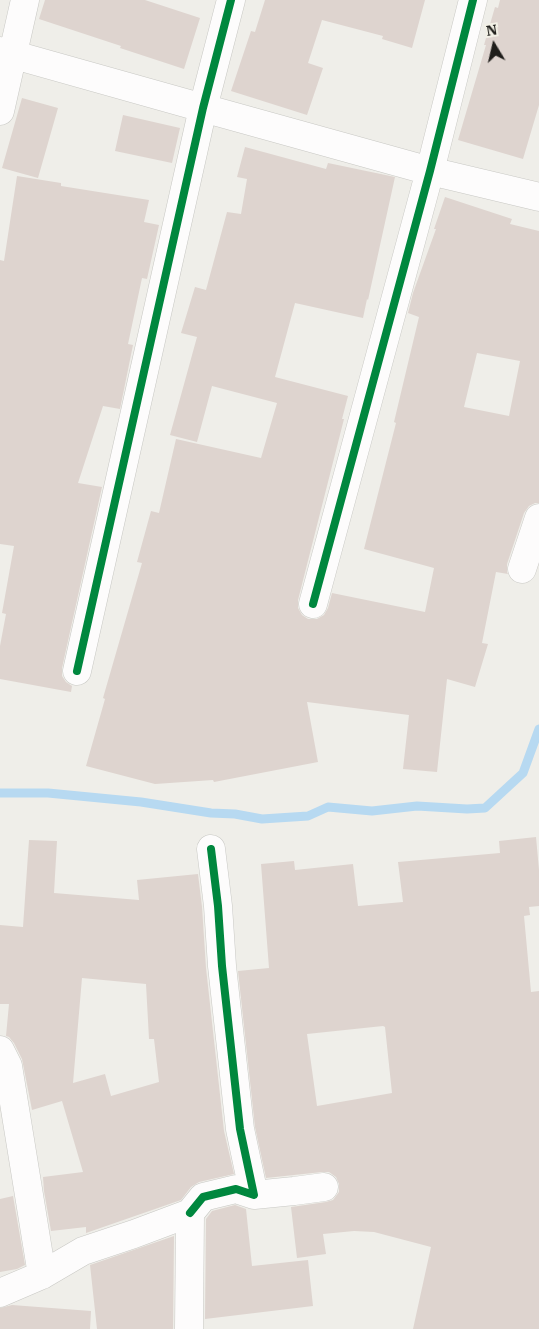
<!DOCTYPE html>
<style>
body{margin:0}
#map{position:relative;width:539px;height:1329px;overflow:hidden;background:#efeee9;font-family:"IBM Plex Serif",serif}
canvas{display:block}
.north{position:absolute;left:469px;top:20px;width:50px;height:50px;-webkit-text-stroke:4px #f2f0e6;paint-order:stroke;rotate:351deg;font-size:14px;font-weight:700;line-height:20px;text-align:center;color:#1f1e1b}
.north::after{content:'';display:block;margin:auto;width:18px;height:22px;background:#1f1e1b;clip-path:polygon(50% 0,100% 100%,50% 72%,0 100%)}
</style>
<div id="map">
<canvas width="539" height="1329"></canvas>
<div class="north">N</div>
</div>
<script>
const c = document.querySelector('canvas').getContext('2d');
c.lineJoin = 'round';
const shape = rows => new Path2D(rows.map(r => 'M' + r).join(''));
function stroke(path, color, width, dash) { c.strokeStyle = color; c.lineWidth = width; c.lineCap = dash ? 'butt' : 'round'; c.setLineDash(dash || []); c.stroke(path); }
function paint(path, color) { c.fillStyle = color; c.fill(path, 'evenodd'); }
stroke(shape([
 [0,793,48,793,141,802,211,813,235,814,262,819,308,816,328,807,372,811,417,806,467,809,485,808,523,773,539,729]
]), '#b7d9f1', 9);
paint(shape([
 [45,0,145,0,200,18,184,69,120,48,121,46,39,19],
 [265,0,425,0,412,48,382,39,383,36,322,20,308,63,323,68,307,115,231,91,251,31,255,32],
 [500,0,539,0,539,105,523,159,458,140,486,45,484,45,495,7,498,8],
 [22,98,58,108,38,178,2,168],
 [123,115,180,128,172,163,115,151],
 [245,147,326,169,328,163,395,177,368,300,367,299,363,318,295,303,275,377,348,396,342,419,344,419,298,600,298,608,302,615,308,619,317,619,324,615,328,608,332,593,425,612,434,568,364,549,396,423,394,422,419,317,408,313,413,293,436,229,434,229,445,197,512,219,510,224,539,231,539,503,535,503,529,506,524,513,507,564,507,572,508,574,496,572,482,643,488,644,475,687,447,679,437,772,403,769,409,715,307,702,318,762,214,782,213,780,155,784,86,766,105,699,103,698,142,563,137,562,151,511,159,513,176,439,261,458,277,403,212,386,197,442,170,435,197,337,181,333,195,287,206,290,227,212,241,214,247,179,237,177],
 [477,353,520,361,509,416,464,407],
 [17,176,61,183,61,186,149,200,144,222,159,225,147,279,142,278,128,344,133,345,120,409,103,406,78,483,102,487,62,668,62,676,66,682,72,686,71,692,0,679,0,646,6,614,2,613,14,546,0,544,0,260,4,261],
 [536,837,539,870,539,906,529,907,530,915,524,916,531,992,539,991,539,1329,413,1329,431,1247,374,1232,354,1231,323,1234,326,1254,297,1258,291,1207,326,1202,333,1200,339,1192,339,1184,336,1177,329,1172,322,1172,266,1178,255,1127,238,971,269,968,261,864,294,861,295,870,353,864,358,906,403,902,398,862,500,853,499,841],
 [383,1026,385,1027,392,1093,317,1106,307,1034],
 [29,840,57,841,54,893,139,900,137,880,198,874,202,907,206,968,224,1131,234,1174,199,1182,191,1187,181,1200,86,1233,86,1227,51,1231,44,1191,43,1177,83,1172,62,1101,32,1110,22,1059,14,1043,9,1037,6,1036,9,1004,0,1004,0,925,23,927],
 [82,978,146,984,149,1039,154,1039,159,1082,111,1096,105,1074,73,1083],
 [13,1196,25,1265,17,1269,0,1272,0,1199],
 [235,1205,246,1209,252,1266,308,1260,313,1306,205,1319,206,1219,212,1211],
 [174,1236,173,1329,97,1329,90,1265],
 [12,1305,91,1311,90,1329,0,1329,0,1308]
]), '#ded4cf');
const minor = shape([
 [0,51,203,108,430,171,539,197],
 [0,111,25,0],
 [522,569,539,518],
 [313,604,430,171,473,0],
 [77,671,203,108,231,0],
 [0,1050,8,1066,42,1275],
 [254,1195,294,1191,324,1187],
 [190,1213,203,1197,236,1189,254,1195,240,1129,222,966,218,906,211,849],
 [0,1293,42,1275,83,1251,134,1234,190,1213,189,1329]
]);
stroke(minor, '#c8c8c4', 29);
stroke(minor, '#fdfcfc', 28);
stroke(shape([
 [313,604,430,171,473,0],
 [77,671,203,108,231,0],
 [190,1213,203,1197,236,1189,254,1195,240,1129,222,966,218,906,211,849]
]), '#00873e', 8);
</script>
